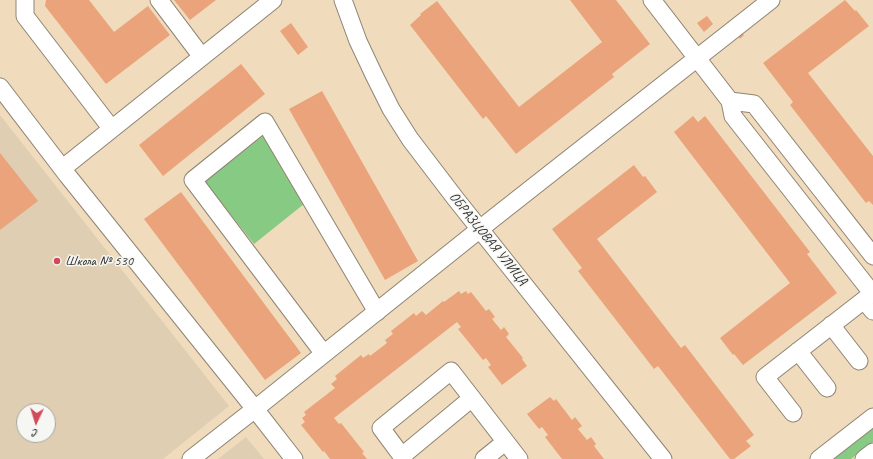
<!DOCTYPE html>
<meta charset="utf-8">
<style>
body{margin:0}
#map{position:relative;width:873px;height:459px;overflow:hidden;background:#f0dcbc;font-family:Caveat,sans-serif}
canvas{display:block}
.north{position:absolute;left:16px;top:403px;width:40px;height:40px;box-sizing:border-box;background:#f6f6f2;border:1px solid #a5a5a2;border-radius:50%;rotate:184deg;font-size:11px;font-weight:700;line-height:16px;text-align:center;color:#2b2b2b}
.north::after{content:'';display:block;margin:auto;width:14px;height:18px;background:#d1495b;clip-path:polygon(50% 0,100% 100%,50% 72%,0 100%)}
</style>
<div id="map">
<canvas width="873" height="459"></canvas>
<div class="north">С</div>
</div>
<script>
const c = document.querySelector('canvas').getContext('2d');
c.lineJoin = 'round';
function paint(path, color) { c.fillStyle = color; c.fill(path, 'evenodd'); }
const shape = rows => new Path2D(rows.map(r => 'M' + r).join(''));
function stroke(path, color, width, dash) { c.strokeStyle = color; c.lineWidth = width; c.lineCap = dash ? 'butt' : 'round'; c.setLineDash(dash || []); c.stroke(path); }
function label(font, color, halo, rows, align = 'center') {
  c.font = font + ' Caveat,sans-serif'; c.lineWidth = 3; c.setLineDash([]); c.textBaseline = 'middle'; c.strokeStyle = halo; c.fillStyle = color; for (const [text, x, y, turn = 0] of rows) {
    c.save(); c.translate(x, y); c.rotate((+turn || 0) * Math.PI / 180); c.textAlign = isNaN(turn) ? turn : align; if (halo) c.strokeText(text, 0, 0); c.fillText(text, 0, 0); c.restore();
  }
}
paint(shape([
 [0,115,229,406,163,459,0,459],
 [24,411,48,411,48,435,24,435],
 [246,437,264,459,218,459]
]), '#dfceb1');
paint(shape([
 [263,136,304,204,254,244,205,182],
 [873,428,873,442,851,459,834,459]
]), '#86ca84');
paint(shape([
 [46,0,89,0,114,32,148,6,170,35,106,84,45,6],
 [174,0,216,0,190,20],
 [570,0,616,0,650,44,612,74,614,77,516,154,486,116,483,119,410,25,421,15,420,14,437,1,519,107,602,42],
 [845,0,855,11,856,10,869,26,808,73,873,156,873,205,869,201,866,203,790,105,793,102,763,63],
 [707,16,713,24,704,32,697,23],
 [291,23,308,47,298,55,280,31],
 [739,28,744,35,740,39,735,32],
 [241,64,265,94,163,176,139,145],
 [322,91,418,261,385,280,289,109],
 [693,116,698,122,705,116,810,252,807,254,837,293,743,365,734,354,733,355,720,338,790,283,674,132],
 [0,153,38,201,0,230],
 [634,165,643,177,645,176,657,192,597,239,681,348,685,345,754,435,746,441,751,446,734,459,730,459,658,366,654,369,578,271,582,268,552,229],
 [181,192,301,353,265,380,144,219],
 [459,291,461,294,466,291,468,294,471,292,486,311,489,309,495,317,492,319,501,330,504,327,509,334,506,337,523,358,522,359,527,366,502,385,488,367,491,365,486,358,483,360,458,329,461,327,457,322,334,418,339,424,341,423,364,452,362,453,367,459,330,459,324,451,323,452,301,425,305,422,302,418,306,415,304,412,335,388,331,384,337,379,335,376,361,355,363,358,369,354,370,356,387,343,385,340,393,334,391,331,414,313,416,316,422,311,426,315,443,301,444,302],
 [550,397,554,401,556,399,572,420,575,417,582,426,578,429,587,440,591,437,596,444,594,446,604,459,562,459,545,437,548,435,542,427,539,429,527,414]
]), '#eaa37a');
const minor = shape([
 [25,0,25,16,111,128],
 [159,0,202,57],
 [343,0,358,41,374,75,391,109,410,139,455,198,663,459],
 [652,0,730,101,733,116,872,293],
 [0,87,68,176,255,409,294,459],
 [730,101,754,104,873,256],
 [63,168,273,0],
 [864,300,873,311],
 [831,325,859,361],
 [798,351,827,388],
 [324,354,193,180,265,122,377,312],
 [793,413,765,377,873,293],
 [402,456,472,398],
 [191,459,255,409,495,217,771,0],
 [404,459,381,428,451,371,519,459],
 [484,459,505,442],
 [819,459,873,417],
 [864,459,873,452]
]);
stroke(minor, '#8e8474', 19);
stroke(minor, '#fff', 17);
for (const [x, y, r, color] of [
 [57,261,4,"#d1495b"]
]) { const dot = new Path2D(); dot.arc(x, y, r, 0, 2 * Math.PI); c.fillStyle = color; c.fill(dot); stroke(dot, '#f6f6f2', 1.5); }
label('14px', '#2b2b2b', '#f6f6f2', [
 ["ОБРАЗЦОВАЯ УЛИЦА",488,239,51]
]);
label('14px', '#2b2b2b', '#f6f6f2', [
 ["Школа № 530",65,261]
], 'left');
</script>
